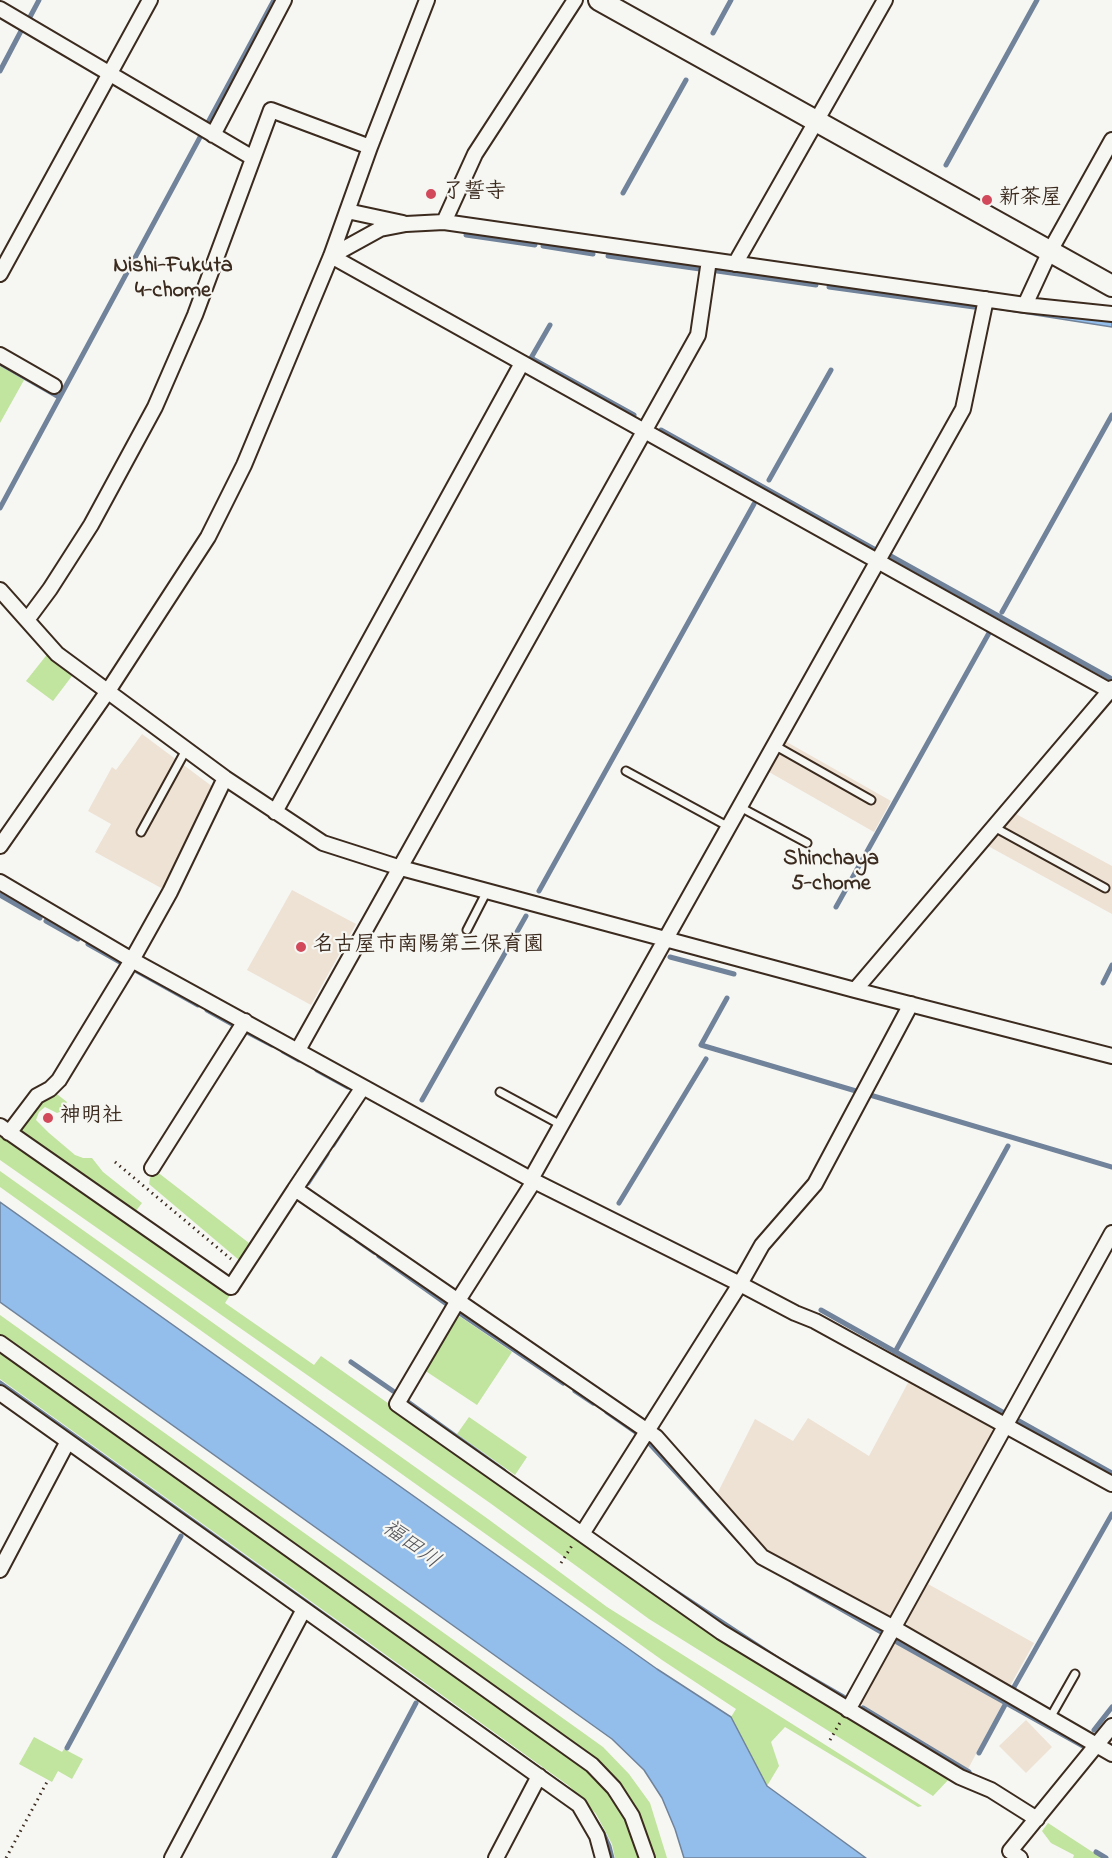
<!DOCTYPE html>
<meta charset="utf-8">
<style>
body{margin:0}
canvas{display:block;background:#f6f6f2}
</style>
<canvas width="1112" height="1858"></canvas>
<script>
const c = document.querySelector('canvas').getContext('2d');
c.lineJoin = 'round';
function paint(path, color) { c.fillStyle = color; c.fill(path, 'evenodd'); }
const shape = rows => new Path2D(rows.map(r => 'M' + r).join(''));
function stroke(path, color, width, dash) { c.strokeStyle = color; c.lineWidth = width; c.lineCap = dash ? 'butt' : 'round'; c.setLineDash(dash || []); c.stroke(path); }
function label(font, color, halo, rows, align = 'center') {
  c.font = font + ' "Indie Flower","Klee One",sans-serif'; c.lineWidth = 4.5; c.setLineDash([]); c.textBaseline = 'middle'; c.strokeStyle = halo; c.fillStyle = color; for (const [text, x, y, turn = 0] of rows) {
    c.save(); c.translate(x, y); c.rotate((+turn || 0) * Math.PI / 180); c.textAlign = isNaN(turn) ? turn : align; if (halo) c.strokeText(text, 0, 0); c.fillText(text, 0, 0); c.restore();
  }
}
paint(shape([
 [142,734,213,787,195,826,163,889,95,852,111,824,88,811,112,767,116,770],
 [785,741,891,801,874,832,769,772],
 [1016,814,1112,866,1112,914,988,846],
 [292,890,356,924,311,1005,247,970],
 [910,1379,997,1427,893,1616,884,1615,770,1554,717,1494,755,1419,793,1441,808,1418,869,1456],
 [928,1584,1034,1643,1010,1686,910,1630,906,1622],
 [894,1643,1003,1703,968,1769,860,1703],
 [1026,1720,1052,1747,1026,1773,999,1746]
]), '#eee2d4');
paint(shape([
 [0,366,24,380,0,423],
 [49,652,75,672,53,701,26,681],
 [53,1091,67,1102,62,1111,57,1113,45,1107,39,1112,36,1120,49,1133,75,1155,83,1158,92,1158,103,1172,142,1203,135,1212,16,1130,37,1103],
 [0,1132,232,1292,225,1303,314,1365,321,1356,717,1635,950,1778,933,1796,649,1619,490,1503,0,1160],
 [0,1171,488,1519,607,1607,922,1806,918,1807,785,1727,771,1742,779,1766,767,1786,731,1717,736,1709,662,1660,0,1187],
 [156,1171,249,1243,239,1260,149,1184,150,1178],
 [0,1315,603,1747,629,1774,650,1803,667,1858,654,1858,637,1812,618,1782,595,1757,0,1335],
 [459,1316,512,1352,477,1405,424,1370],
 [0,1351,570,1756,613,1797,625,1821,640,1858,615,1858,612,1844,596,1814,569,1786,0,1379],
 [469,1417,527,1457,515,1475,457,1434],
 [34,1737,62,1752,64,1749,83,1759,72,1779,58,1771,52,1782,19,1764],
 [1048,1823,1094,1853,1103,1858,1073,1858,1074,1855,1051,1843,1042,1831]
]), '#c1e49e');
const water = shape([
 [992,305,1112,321,1112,327,991,308,992,305],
 [0,1202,657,1669,731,1717,767,1786,866,1858,684,1858,675,1829,662,1798,644,1770,612,1739,0,1302,0,1202]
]);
paint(water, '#93beec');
stroke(water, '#70839a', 1.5);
stroke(shape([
 [30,17,39,0],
 [713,33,731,0],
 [0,71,21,31],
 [946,165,1037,0],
 [623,193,686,80],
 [466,235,535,245],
 [543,246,593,254],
 [608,256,700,269],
 [717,271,816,285],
 [829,287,974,307],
 [550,325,531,358,634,415],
 [0,363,59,397],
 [661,430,874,549],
 [769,480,831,370],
 [0,508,274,0],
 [889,555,1110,678],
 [1002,612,1112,415],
 [539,891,754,504],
 [0,895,40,918],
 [836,907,989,633],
 [46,921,78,939],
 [88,944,120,962],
 [670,957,734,974],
 [137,971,198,1005],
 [1103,983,1112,965],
 [727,998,701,1045,856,1091],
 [207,1010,234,1025],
 [247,1032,272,1045],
 [283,1051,299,1060],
 [317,1070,348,1087],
 [870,1095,1112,1167],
 [422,1100,526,916],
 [333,1145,351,1117],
 [308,1183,327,1154],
 [619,1203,706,1059],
 [342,1230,351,1236],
 [357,1240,374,1252],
 [379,1256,448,1305],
 [821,1310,1006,1414],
 [461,1314,563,1383],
 [895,1352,1008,1146],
 [351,1362,393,1391],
 [0,1383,577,1796],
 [575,1391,593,1403],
 [408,1402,504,1471],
 [607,1412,637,1433],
 [1019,1421,1112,1473],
 [649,1443,757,1560],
 [794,1582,883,1633],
 [667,1586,781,1661,845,1698],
 [897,1642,1083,1746],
 [1014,1687,1112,1514],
 [863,1708,969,1772],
 [1094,1730,1112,1707],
 [67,1748,181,1536],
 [979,1753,1006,1703],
 [592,1815,603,1833,609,1846,612,1858],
 [1096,1852,1106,1858],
 [334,1858,416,1703]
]), '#70839a', 5);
const lane = shape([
 [774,745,871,800],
 [626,771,729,827],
 [740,807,807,843],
 [994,827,1105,888],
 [141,832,186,750],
 [467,930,487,891],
 [500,1092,561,1125],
 [1050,1718,1075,1674]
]);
const street = shape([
 [0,9,253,158],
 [213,135,284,0],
 [347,211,403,223],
 [444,222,475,154,575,0],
 [331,256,1112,692],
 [331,256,380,229,406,224,444,222,1025,305,1112,314],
 [735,264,885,0],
 [0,274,150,0],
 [1025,305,1050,251,1112,140],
 [0,355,54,386],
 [0,590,57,654,225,778,323,843,401,868,855,990,1112,1056],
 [27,620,50,589,91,525,155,407,195,315,271,110,370,147],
 [275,812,522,363],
 [0,846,108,691,208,537,244,465,331,256,370,147,427,0],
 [0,882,132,960,534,1181,740,1284,795,1313,815,1321,1112,1484],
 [855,990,1112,688],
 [298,1050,698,335,709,260],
 [363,1087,295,1189,656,1437,762,1557,894,1628,1112,1754],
 [0,1126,231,1287,295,1189],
 [9,1133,37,1096,50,1089,59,1080,132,960,170,892,225,778],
 [152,1168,245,1021],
 [531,1179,963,409,986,299],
 [534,1181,457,1302,397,1404,721,1632,960,1777,991,1790,1037,1819],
 [0,1343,592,1765,614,1788,632,1816,647,1858],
 [0,1393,579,1805,597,1836,603,1858],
 [582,1534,740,1284,762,1245,815,1184,911,1004],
 [0,1570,67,1443],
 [848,1710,1112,1233],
 [172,1858,303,1611],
 [496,1858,539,1776],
 [1020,1858,1010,1851,1112,1726]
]);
const secondary = shape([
 [599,0,1112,286]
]);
stroke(lane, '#3b2a1e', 11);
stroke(street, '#3b2a1e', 18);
stroke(secondary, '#3b2a1e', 24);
stroke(shape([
 [115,1162,231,1259],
 [561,1563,573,1544],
 [830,1740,841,1721],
 [6,1858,47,1782]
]), '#3b2a1e', 3, [1.5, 4.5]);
stroke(lane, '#f6f6f2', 7);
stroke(street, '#f6f6f2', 14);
stroke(secondary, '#f6f6f2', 20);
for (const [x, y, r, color] of [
 [431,194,6,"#d1495b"],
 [987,200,6,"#d1495b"],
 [301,947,6,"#d1495b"],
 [48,1118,6,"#d1495b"]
]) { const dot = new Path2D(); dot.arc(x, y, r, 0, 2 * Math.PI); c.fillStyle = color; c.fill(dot); stroke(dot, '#f6f6f2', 2); }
label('bold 21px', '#3b2a1e', '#f6f6f2', [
 ["了誓寺",443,194],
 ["新茶屋",999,200],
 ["名古屋市南陽第三保育園",313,947],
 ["神明社",60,1118]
], 'left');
label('bold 22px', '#3b2a1e', '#f6f6f2', [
 ["Nishi-Fukuta",173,267],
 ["4-chome",173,292],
 ["Shinchaya",831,860],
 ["5-chome",831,885]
]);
label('italic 22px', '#55565c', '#f6f6f2', [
 ["福田川",410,1546,36]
]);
</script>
